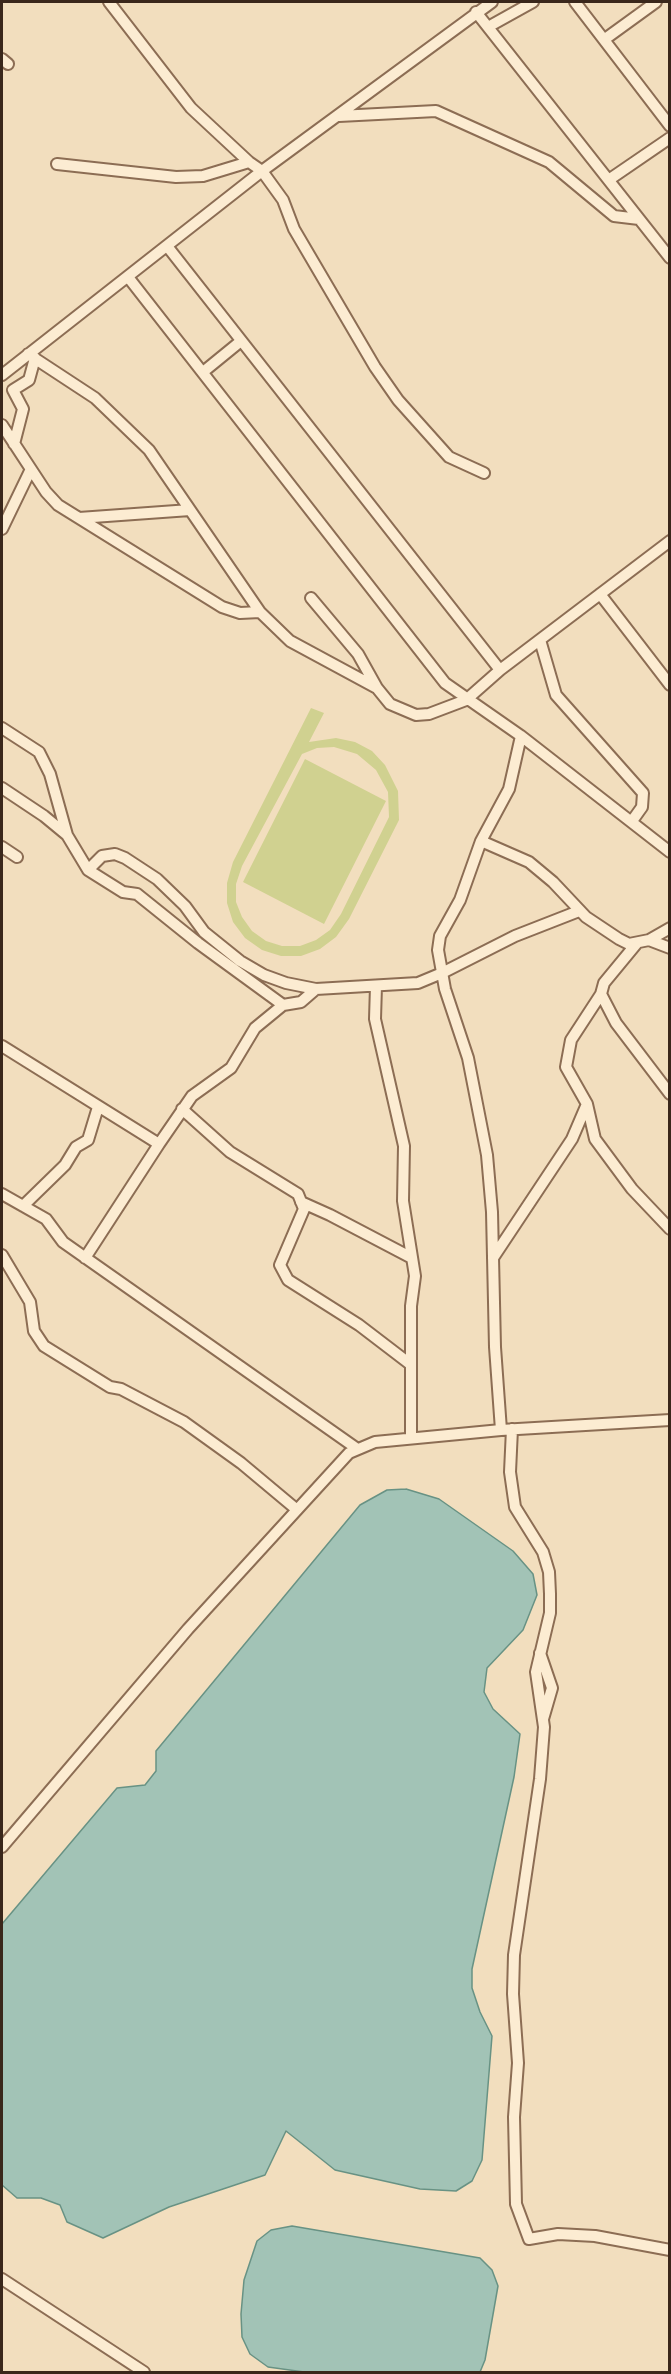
<!DOCTYPE html>
<style>
body{margin:0}
#map{position:relative;width:671px;height:2374px;overflow:hidden;background:#f2debe;font-family:Lora,serif}
canvas{display:block}
.frame{position:absolute;inset:0;border:3px solid #3a271b;pointer-events:none}
</style>
<div id="map">
<canvas width="671" height="2374"></canvas>
<div class="frame"></div>
</div>
<script>
const c = document.querySelector('canvas').getContext('2d');
c.lineJoin = 'round';
function paint(path, color) { c.fillStyle = color; c.fill(path, 'evenodd'); }
const shape = rows => new Path2D(rows.map(r => 'M' + r).join(''));
function stroke(path, color, width, dash) { c.strokeStyle = color; c.lineWidth = width; c.lineCap = dash ? 'butt' : 'round'; c.setLineDash(dash || []); c.stroke(path); }
paint(shape([
 [311,708,324,713,309,742,336,738,355,742,372,751,385,765,398,791,399,820,349,919,336,937,320,949,301,956,281,956,262,950,245,938,233,922,227,903,227,883,233,862],
 [334,747,357,754,376,770,388,792,389,817,341,914,330,930,316,940,300,946,282,946,266,941,252,931,242,917,236,902,236,884,242,866,302,754,317,748],
 [305,759,386,801,324,924,243,882]
]), '#d0d190');
const water = shape([
 [406,1489,439,1499,513,1551,533,1574,537,1595,523,1630,487,1668,484,1692,493,1709,520,1734,514,1777,472,1969,472,1988,480,2012,492,2036,482,2160,472,2181,456,2191,420,2189,335,2170,286,2131,265,2175,169,2207,103,2238,67,2222,60,2205,41,2198,17,2198,2,2185,2,1924,117,1788,145,1785,156,1771,156,1751,360,1505,387,1490,406,1489],
 [292,2226,480,2258,492,2270,498,2286,485,2360,480,2372,304,2372,268,2367,250,2354,242,2337,241,2314,244,2280,257,2241,271,2230,292,2226]
]);
paint(water, '#a2c3b6');
stroke(water, '#689284', 1.5);
const minor = shape([
 [109,2,191,108,249,162,262,171,283,200,294,229,375,367,398,400,449,457,484,473],
 [575,2,670,126],
 [476,12,670,258],
 [488,27,533,2],
 [605,39,656,2],
 [2,59,8,64],
 [339,116,436,111,549,162,614,216,639,219],
 [57,164,176,177,203,176,249,162],
 [610,179,670,138],
 [167,246,500,670],
 [128,277,445,683,521,736,670,852],
 [28,354,95,398,149,450,260,612,290,641,377,688],
 [203,372,241,341],
 [2,375,262,171,492,2],
 [2,425,46,492,58,505,222,607,240,613,260,612],
 [14,444,23,409,13,390,29,380,35,358],
 [79,518,190,510],
 [2,529,31,469],
 [600,594,670,685],
 [311,598,358,654,377,688,390,704,416,715,429,714,466,700,500,670,670,541],
 [540,640,556,695,643,793,642,807,632,821],
 [2,728,39,752,50,774,67,835],
 [2,788,44,816,67,835,88,870,123,892,137,894,198,943,283,1005,301,1002,316,989,418,983,442,973,515,936,579,911],
 [481,841,509,789,521,736],
 [2,847,17,857],
 [88,870,102,856,115,854,125,858,157,879,185,906,204,932,240,961,264,975,286,983,316,989],
 [649,940,670,948],
 [637,943,604,983,601,994,616,1023,670,1094],
 [376,986,375,1019,404,1146,403,1201,415,1276,411,1306,411,1438],
 [2,1046,159,1144,192,1096,231,1068,255,1028,283,1005],
 [587,1104,595,1139,632,1189,670,1229],
 [182,1109,230,1152,298,1194,304,1209,280,1265,288,1280,359,1325,410,1364],
 [2,1194,46,1219,63,1242,356,1448],
 [301,1202,330,1215,412,1258],
 [23,1206,65,1165,76,1147,88,1140,98,1107],
 [2,1255,30,1302,34,1331,44,1346,110,1387,121,1389,184,1422,241,1463,296,1509],
 [85,1258,159,1144],
 [493,1258,572,1139,587,1104,566,1067,571,1040,601,994],
 [512,1429,510,1472,515,1507,543,1552,549,1572,550,1594,550,1613,536,1672,544,1727,540,1779,514,1955,513,1994,518,2063,514,2117,516,2204,529,2239,558,2234,595,2236,670,2250],
 [501,1430,495,1347,492,1212,487,1155,468,1058,445,989,438,950,440,936,460,900,481,841,529,862,553,882,586,917,619,939,629,944,649,940,670,928],
 [540,1653,552,1688,543,1719],
 [2,1847,188,1629,349,1453,375,1442,501,1430,670,1420],
 [2,2279,144,2372]
]);
stroke(minor, '#8c6d54', 14);
stroke(minor, '#fcecd2', 10);
</script>
